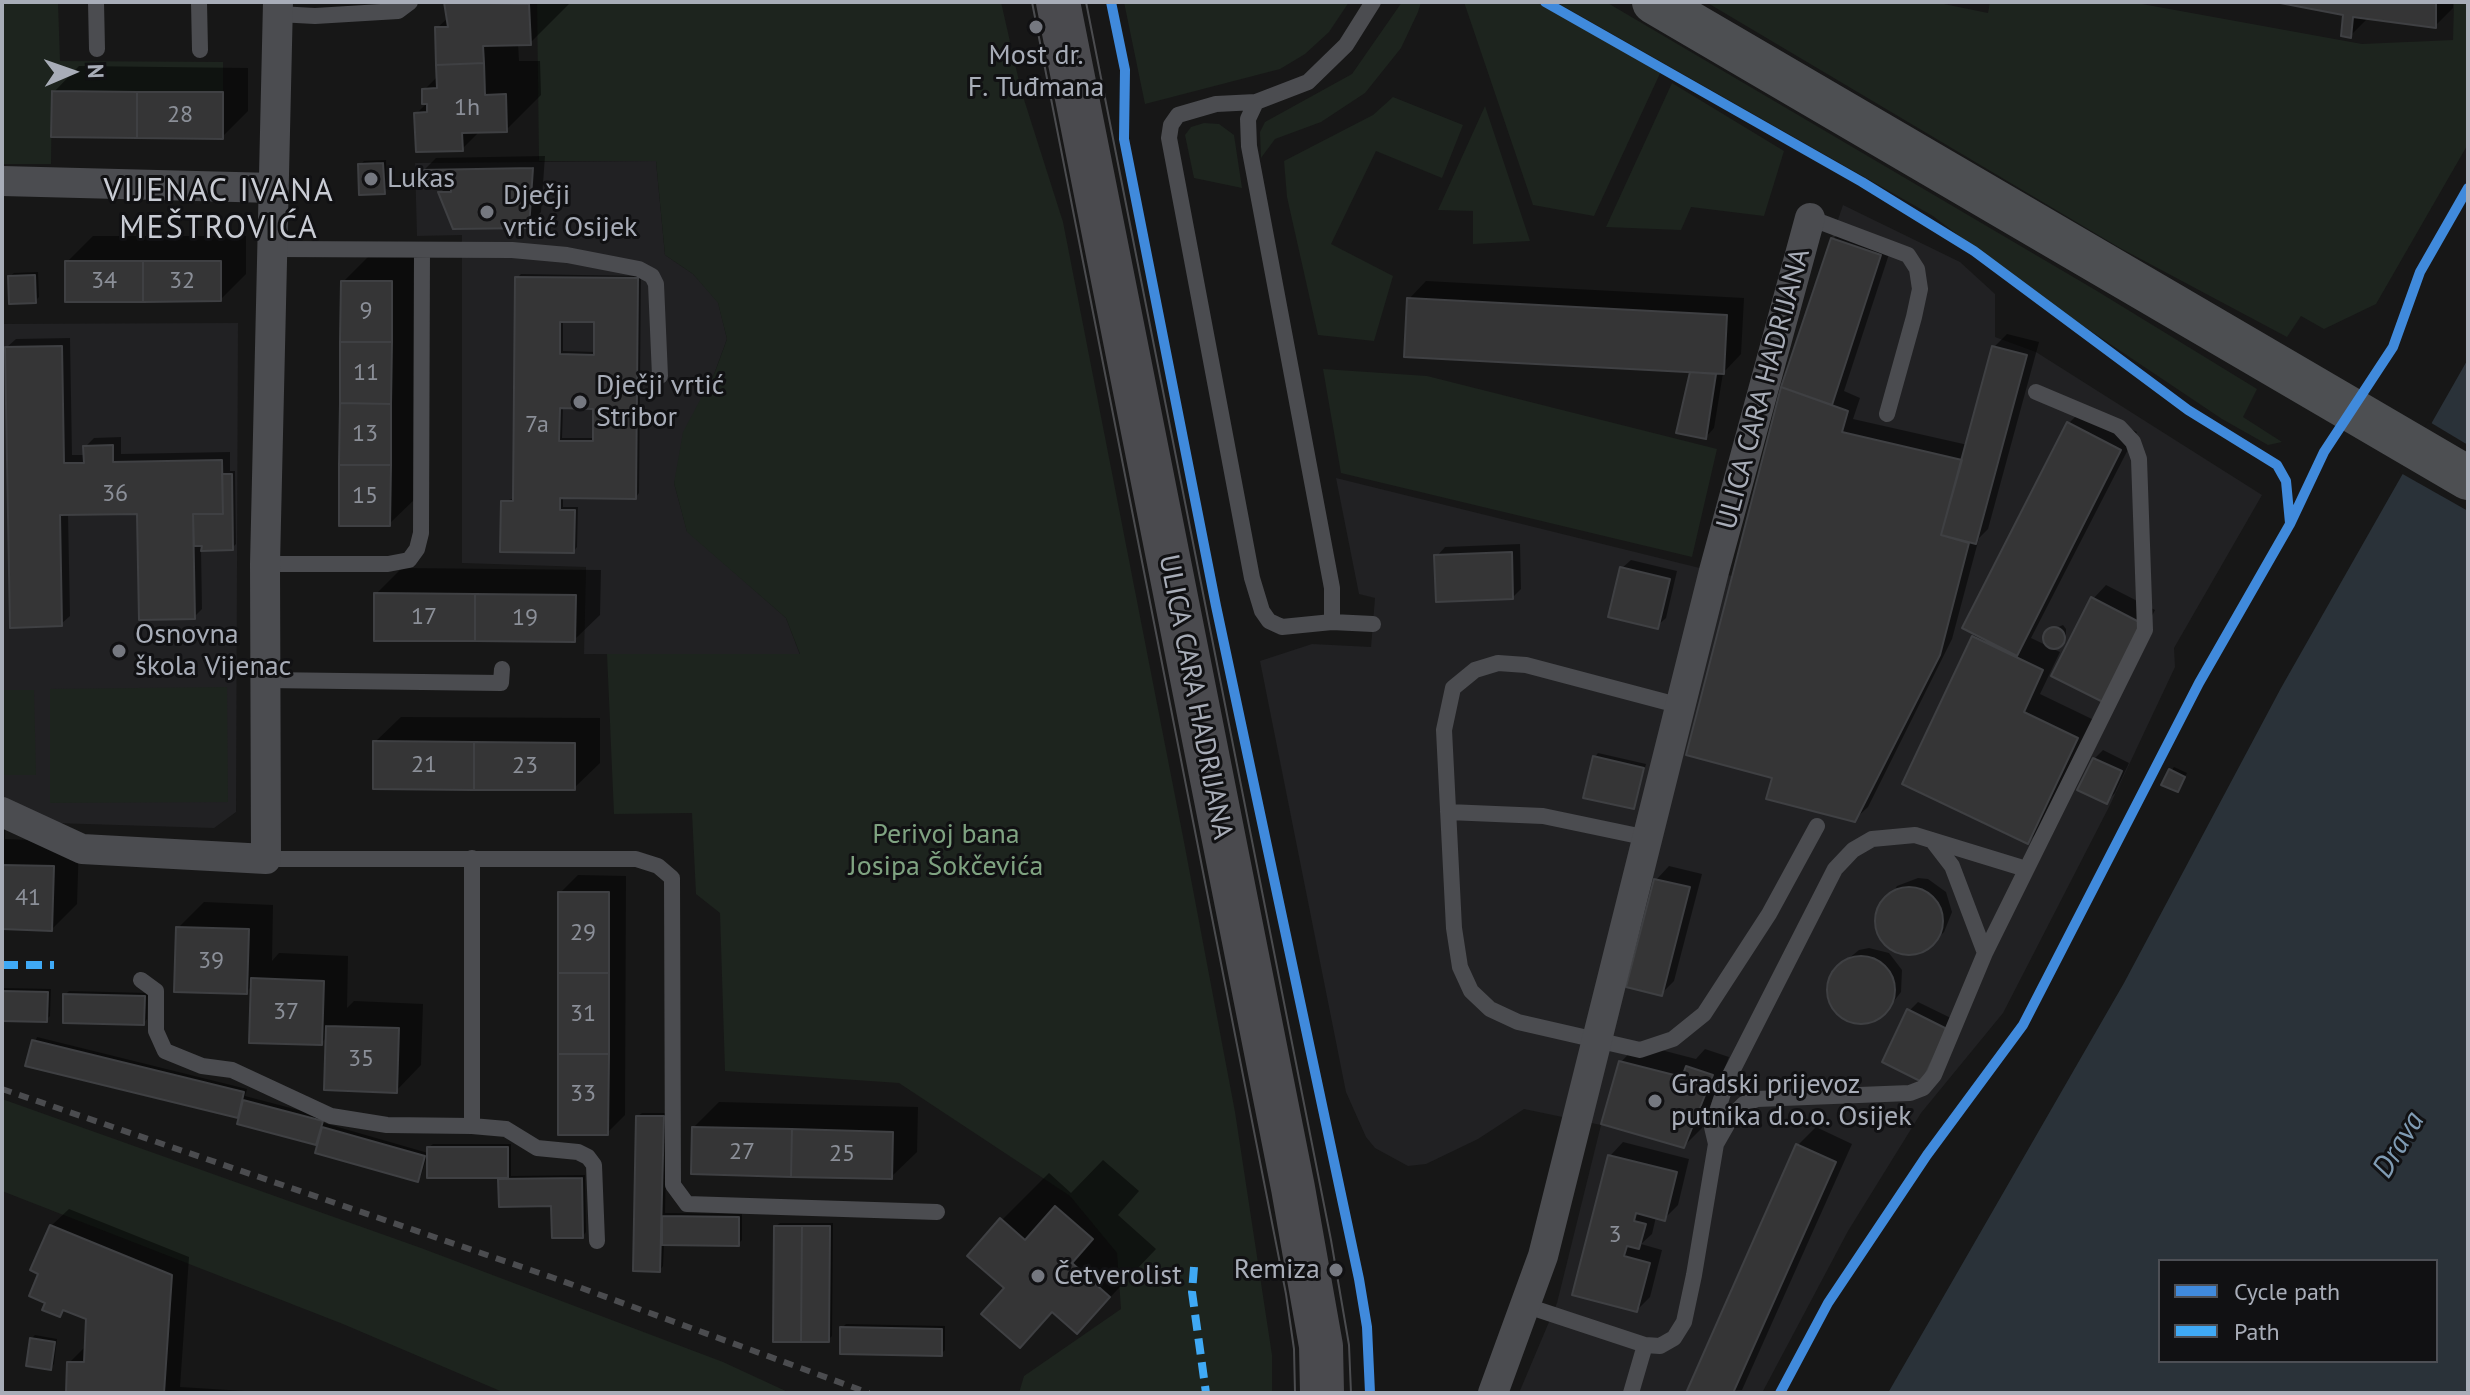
<!DOCTYPE html>
<meta charset="utf-8">
<style>
body{margin:0}
#map{position:relative;width:2470px;height:1395px;overflow:hidden;background:#171717;font-family:"PT Sans",sans-serif}
canvas{display:block}
.frame{position:absolute;inset:0;border:4px solid #a8adb8;pointer-events:none}
.legend{position:absolute;left:2158px;top:1259px;width:280px;height:104px;box-sizing:border-box;background:#111113;border:2px solid #4d4f55;margin:0;padding:10px 14px;list-style:none;font-size:24px;color:#a8adb8}
.legend li{display:flex;align-items:center;gap:16px;height:40px}
.legend b{width:40px;border:2px solid #4d4f55}
.north{position:absolute;left:32px;top:32px;width:80px;height:80px;-webkit-text-stroke:6px #111113;paint-order:stroke;rotate:88deg;font-size:22px;font-weight:700;line-height:32px;text-align:center;color:#a8adb8}
.north::after{content:'';display:block;margin:auto;width:28px;height:36px;background:#a8adb8;clip-path:polygon(50% 0,100% 100%,50% 72%,0 100%)}
</style>
<div id="map">
<canvas width="2470" height="1395"></canvas>
<div class="frame"></div>
<ul class="legend">
<li><b style="height:10px;background:#408adc"></b>Cycle path</li>
<li><b style="height:10px;background:#3fa9f5"></b>Path</li>
</ul>
<div class="north">N</div>
</div>
<script>
const c = document.querySelector('canvas').getContext('2d');
c.lineJoin = 'round';
function paint(path, color) { c.fillStyle = color; c.fill(path, 'evenodd'); }
const shape = rows => new Path2D(rows.map(r => 'M' + r).join(''));
function stroke(path, color, width, dash) { c.strokeStyle = color; c.lineWidth = width; c.lineCap = dash ? 'butt' : 'round'; c.setLineDash(dash || []); c.stroke(path); }
function label(font, color, halo, rows, align = 'center') {
  c.font = font + ' "PT Sans",sans-serif'; c.lineWidth = 6; c.setLineDash([]); c.textBaseline = 'middle'; c.strokeStyle = halo; c.fillStyle = color; for (const [text, x, y, turn = 0] of rows) {
    c.save(); c.translate(x, y); c.rotate((+turn || 0) * Math.PI / 180); c.textAlign = isNaN(turn) ? turn : align; if (halo) c.strokeText(text, 0, 0); c.fillText(text, 0, 0); c.restore();
  }
}
paint(shape([
 [656,161,665,255,693,274,718,302,727,339,674,483,687,531,786,618,800,655,584,654,586,567,462,563,462,235,417,236,415,163],
 [1843,205,1960,262,1995,294,1995,337,2036,352,2262,495,2174,648,2175,667,2110,805,2003,1013,1921,1113,1848,1231,1762,1393,1519,1393,1557,1303,1601,1125,1524,1109,1478,1139,1426,1164,1408,1166,1375,1148,1366,1137,1346,1092,1260,661,1312,644,1371,647,1375,598,1359,594,1336,478,1732,576,1781,387],
 [238,323,236,812,214,828,54,823,2,799,2,324]
]), '#212123');
paint(shape([
 [2,2,58,2,60,61,223,62,223,92,52,91,51,164,2,164],
 [537,2,1001,2,1021,90,1063,222,1184,842,1235,1112,1272,1355,1272,1393,1019,1393,1024,1376,1121,1309,1117,1253,1070,1196,899,1083,725,1071,720,913,696,894,692,813,614,814,607,654,800,654,786,618,687,532,674,483,683,432,715,372,727,339,718,303,693,274,665,255,656,161,539,161],
 [1124,2,1349,2,1329,32,1305,54,1280,69,1145,104],
 [1402,2,1421,2,1418,12,1401,48,1365,93,1321,122,1275,139,1261,158,1260,132,1265,122,1352,74],
 [1464,2,1539,2,1663,67,1594,216,1533,205],
 [1556,2,1606,2,2097,291,2257,389,2243,417,2282,442,2268,445,2222,419,2034,293,1933,216],
 [1706,2,1934,2,1988,13,1990,2,2131,2,2362,44,2453,40,2454,2,2468,2,2468,144,2376,304,2324,329,2301,316,2287,337,2120,248],
 [1672,83,1784,151,1764,216,1691,207,1681,230,1606,227],
 [1393,97,1463,125,1442,178,1376,151,1331,244,1393,276,1374,341,1318,335,1287,197,1284,161,1373,115],
 [1485,106,1530,241,1473,244,1473,211,1438,210],
 [1204,123,1219,124,1234,135,1242,188,1194,178,1185,135,1191,127],
 [1323,369,1427,376,1717,449,1692,557,1341,473],
 [227,687,228,802,50,803,50,689],
 [2,690,34,690,36,775,2,775],
 [2,1099,421,1248,723,1362,790,1393,505,1393,343,1324,2,1191]
]), '#1d241e');
paint(shape([
 [2468,359,2468,1393,1888,1393,2124,983,2281,688],
 [2160,1261,2436,1261,2436,1361,2160,1361]
]), '#2a3239');
paint(shape([
 [2428,421,2468,445,2468,511,2399,472]
]), '#171717');
paint(shape([
 [446,2,571,2,530,43,518,43,519,61,540,61,541,95,506,130,480,131,462,149,416,114,428,102,424,90,439,75,437,28,449,17],
 [2285,2,2453,2,2453,8,2435,26,2369,17,2350,36,2345,14],
 [79,66,248,68,248,111,222,137,54,92],
 [545,156,541,212,528,226,440,193,450,183,423,171,436,158],
 [386,160,387,188,384,192,360,165,364,161],
 [1846,226,1893,242,1844,391,1860,398,1853,419,1968,445,1994,347,2007,334,2039,342,1988,529,1979,538,1952,639,1868,807,1854,820,1774,777,1783,388,1833,239],
 [93,236,246,236,246,274,220,300,67,262],
 [369,256,417,256,415,499,389,524,343,282],
 [38,272,39,297,35,301,10,276,14,273],
 [521,274,641,276,639,493,636,497,563,496,563,507,578,507,577,547,574,551,503,502,515,498,517,278],
 [563,320,596,320,596,352,563,351],
 [563,407,595,407,595,438,562,438],
 [1426,281,1744,298,1741,354,1723,373,1714,428,1706,437,1692,371,1409,299],
 [70,338,72,455,85,455,85,447,94,438,121,437,121,454,230,452,230,471,235,471,236,544,232,548,201,549,202,609,194,617,139,512,68,513,70,616,61,624,7,347,16,339],
 [2086,406,2137,432,2031,638,2050,647,2045,640,2047,632,2063,625,2066,629,2066,638,2051,648,2060,652,2040,694,2094,720,2046,824,2028,842,1973,637,2068,424],
 [1520,544,1521,589,1513,597,1437,556,1445,547],
 [1631,560,1677,571,1666,618,1657,626,1622,568],
 [402,568,601,570,600,615,574,640,376,594],
 [2106,585,2155,610,2116,687,2093,599],
 [401,717,600,718,600,763,574,788,375,742],
 [2103,750,2129,763,2115,793,2106,802,2094,759],
 [1598,753,1646,764,1634,807,1595,757],
 [2174,767,2187,773,2177,789,2171,771],
 [2,798,6,798,5,839,79,842,77,904,52,929,2,927],
 [1669,866,1702,874,1674,981,1661,994,1656,880],
 [578,875,626,876,625,1115,607,1133,560,893],
 [1918,878,1928,879,1946,892,1952,912,1944,932,1935,941,1917,952,1906,953,1887,944,1881,936,1877,914,1897,886],
 [204,902,273,905,272,961,279,953,348,956,347,1008,354,1001,423,1004,421,1065,396,1091,328,1036,321,1043,253,985,246,992,178,928],
 [1869,948,1889,953,1902,970,1901,992,1887,1010,1868,1022,1848,1019,1832,1005,1829,983,1842,964,1859,950],
 [2,988,51,989,50,1016,46,1020,2,1019],
 [69,991,148,993,147,1019,144,1023,65,995],
 [1918,1002,1955,1020,1930,1071,1909,1011],
 [37,1037,247,1089,245,1096,325,1117,324,1123,428,1153,421,1176,417,1180,319,1144,239,1123,241,1117,28,1065],
 [1638,1044,1696,1059,1705,1049,1729,1057,1702,1128,1684,1146,1621,1062],
 [719,1102,918,1107,917,1152,891,1177,694,1127],
 [642,1113,667,1113,665,1213,742,1214,742,1240,738,1244,664,1243,663,1266,660,1270,638,1116],
 [1816,1127,1852,1144,1742,1390,1687,1393,1798,1145],
 [1623,1142,1689,1159,1678,1205,1664,1219,1656,1217,1652,1234,1641,1244,1662,1250,1650,1297,1637,1310,1574,1294,1610,1156],
 [433,1144,511,1144,511,1176,585,1175,586,1232,583,1236,553,1204,501,1205,500,1176,429,1147],
 [1103,1160,1139,1191,1118,1215,1156,1249,1077,1332,1054,1311,1020,1346,1006,1288,1002,1220,1049,1173,1071,1193],
 [69,1209,189,1257,180,1387,277,1393,68,1393,69,1363,87,1345,88,1318,65,1309,60,1315,47,1302,40,1273,51,1226],
 [780,1223,833,1223,832,1336,828,1340,776,1226],
 [846,1324,945,1326,945,1350,941,1354,842,1328],
 [35,1335,57,1339,54,1364,51,1368,31,1339]
]), '#0007');
const building = shape([
 [444,2,529,4,531,45,483,46,484,63,436,65,435,27,448,27,444,2],
 [2275,2,2436,2,2436,28,2353,17,2351,38,2341,36,2343,15,2275,2],
 [484,63,485,95,506,94,507,132,462,133,463,151,416,152,414,113,427,112,427,104,422,104,422,89,437,88,436,65,484,63],
 [52,91,137,92,137,138,51,137,52,91],
 [137,92,223,92,223,139,137,138,137,92],
 [383,163,385,194,359,195,358,164,383,163],
 [533,168,529,228,453,229,438,192,451,192,451,185,421,185,421,170,533,168],
 [1831,238,1881,255,1832,405,1781,387,1831,238],
 [65,261,143,261,143,302,65,302,65,261],
 [143,261,221,261,221,301,143,302,143,261],
 [35,275,36,303,9,304,8,276,35,275],
 [515,277,638,278,636,499,560,498,560,510,575,510,574,553,500,552,501,501,513,501,515,277],
 [560,322,594,322,594,355,560,354,560,322],
 [560,408,593,409,593,441,559,441,560,408],
 [341,281,392,281,392,342,340,342,341,281],
 [1407,298,1727,315,1724,374,1404,357,1407,298],
 [340,342,392,342,391,404,340,403,340,342],
 [62,346,64,463,84,463,83,446,113,445,113,462,222,460,223,514,193,514,195,619,139,620,137,514,60,515,62,626,10,628,5,347,62,346],
 [1992,346,2027,355,1976,544,1941,535,1992,346],
 [1690,372,1716,374,1706,439,1676,433,1690,372],
 [1781,387,1848,411,1842,432,1962,460,1941,535,1969,543,1940,655,1855,822,1766,799,1772,778,1686,755,1781,387],
 [340,403,391,404,391,465,339,465,340,403],
 [2067,422,2121,450,2017,656,1962,628,2067,422],
 [339,465,391,465,390,526,339,526,339,465],
 [222,474,232,474,233,550,201,551,202,546,194,546,193,514,223,514,222,474],
 [1512,552,1513,599,1436,602,1434,555,1512,552],
 [1620,567,1670,579,1658,629,1608,617,1620,567],
 [374,593,475,594,475,641,374,641,374,593],
 [475,594,576,595,575,642,475,641,475,594],
 [2091,597,2143,624,2103,702,2051,676,2091,597],
 '2043 638a11 11 0 1 1 22 0a11 11 0 1 1-22 0Z',
 [1972,636,2043,670,2024,712,2078,738,2028,844,1902,784,1972,636],
 [373,741,474,742,474,790,373,789,373,741],
 [474,742,575,743,575,790,474,790,474,742],
 [1593,756,1644,768,1634,809,1583,798,1593,756],
 [2093,758,2122,771,2107,804,2077,790,2093,758],
 [2169,769,2185,777,2178,792,2161,785,2169,769],
 [2,865,54,866,52,931,2,929,2,865],
 [1654,879,1690,887,1662,996,1626,987,1654,879],
 '1875 921a34 34 0 1 1 68 0a34 34 0 1 1-68 0Z',
 [558,892,609,892,609,973,558,973,558,892],
 [176,927,249,929,247,994,174,992,176,927],
 '1827 990a34 34 0 1 1 68 0a34 34 0 1 1-68 0Z',
 [558,973,609,973,609,1054,558,1054,558,973],
 [251,978,324,981,322,1045,249,1043,251,978],
 [2,991,48,992,47,1022,2,1021,2,991],
 [63,994,145,996,144,1025,63,1023,63,994],
 [1907,1009,1947,1029,1922,1082,1882,1062,1907,1009],
 [326,1026,399,1028,397,1093,324,1090,326,1026],
 [32,1040,244,1092,238,1118,25,1066,32,1040],
 [558,1054,609,1054,608,1135,558,1135,558,1054],
 [1619,1061,1682,1077,1686,1066,1713,1075,1684,1148,1601,1124,1619,1061],
 [243,1100,323,1121,316,1145,237,1124,243,1100],
 [636,1116,664,1116,660,1272,633,1271,636,1116],
 [322,1127,425,1156,418,1182,315,1153,322,1127],
 [692,1127,792,1129,791,1177,691,1174,692,1127],
 [792,1129,893,1132,892,1179,791,1177,792,1129],
 [1796,1144,1836,1162,1733,1393,1686,1393,1796,1144],
 [427,1147,508,1147,508,1178,427,1178,427,1147],
 [1608,1155,1677,1172,1665,1221,1636,1213,1634,1221,1646,1224,1639,1249,1627,1246,1624,1256,1650,1263,1637,1312,1572,1295,1608,1155],
 [582,1178,583,1238,552,1238,551,1206,499,1207,498,1179,582,1178],
 [1055,1206,1093,1239,1072,1263,1110,1297,1077,1334,1052,1312,1020,1348,981,1314,1004,1288,967,1256,1000,1218,1025,1240,1055,1206],
 [662,1216,739,1217,739,1246,662,1245,662,1216],
 [50,1225,172,1275,164,1393,66,1393,67,1362,84,1362,86,1319,63,1310,60,1317,42,1310,45,1303,29,1296,38,1274,30,1270,50,1225],
 [774,1226,802,1226,801,1342,773,1342,774,1226],
 [802,1226,830,1226,829,1342,801,1342,802,1226],
 [840,1327,942,1329,942,1356,840,1354,840,1327],
 [30,1338,55,1342,51,1370,26,1366,30,1338]
]);
paint(building, '#353536');
stroke(building, '#3f4043', 2);
stroke(shape([
 [96,2,97,49],
 [199,2,200,50],
 [278,14,315,16,398,11,410,2],
 [1256,102,1248,119,1249,146,1332,588,1332,622],
 [1810,218,1908,255,1917,269,1920,289,1914,317,1887,414],
 [273,249,512,250,567,255,639,269,652,276,656,284,660,376],
 [265,564,388,564,409,560,417,549,421,533,422,250],
 [1373,624,1332,622,1282,627,1269,621,1262,611,1252,578,1169,138,1171,125,1178,115,1216,104,1256,102,1308,82,1346,45,1373,2],
 [265,680,501,683,502,669],
 [1681,706,1526,665,1498,663,1475,670,1453,688,1444,730,1454,928,1460,967,1471,991,1490,1009,1518,1022,1640,1050,1673,1039,1704,1014,1769,914,1817,826],
 [1448,812,1543,816,1648,838],
 [1932,840,1952,866,1985,953],
 [472,858,472,1126,506,1129,537,1148,578,1152,588,1157,594,1165,597,1241],
 [266,859,636,859,658,866,672,878,673,1185,687,1204,937,1212],
 [2026,869,1915,835,1872,839,1853,850,1835,869,1727,1081,1712,1127,1716,1144,1732,1116,1744,1104,1757,1099,1910,1093,1923,1088,1934,1075,1985,953,2145,630,2139,459,2133,442,2119,427,2036,392],
 [141,980,156,991,156,1031,165,1051,202,1066,232,1070,331,1116,387,1125,472,1126],
 [1527,1306,1645,1345,1660,1346,1674,1338,1684,1322,1694,1275,1716,1144],
 [1631,1393,1645,1345]
]), '#4b4c50', 16);
stroke(shape([
 [2,181,274,188],
 [2,812,82,849,266,859,265,564,278,2],
 [1493,1393,1543,1256,1714,571,1810,218]
]), '#4b4c50', 30);
stroke(shape([
 [1058,2,1293,1188,1321,1346,1322,1393]
]), '#4a4a4e', 44);
stroke(shape([
 [1654,2,2468,478]
]), '#4d4f52', 44);
stroke(shape([
 [1032,2,1286,1294,1294,1349,1295,1393],
 [1086,2,1331,1240,1349,1345,1351,1393]
]), '#4b4c4f', 2);
stroke(shape([
 [2,1089,554,1278,869,1393]
]), '#4b4c4f', 6, [10, 8]);
stroke(shape([
 [2,965,54,965],
 [1194,1267,1192,1292,1206,1393]
]), '#3fa9f5', 8, [16, 8]);
stroke(shape([
 [1111,2,1125,70,1124,139,1216,606,1359,1279,1367,1327,1370,1393],
 [1545,2,1862,182,1974,251,2188,410,2277,465,2286,481,2290,523],
 [1780,1393,1828,1303,1927,1155,2023,1025,2199,683,2290,524,2324,452,2393,347,2420,272,2468,188]
]), '#408adc', 10);
for (const [x, y, r, color] of [
 [1036,27,8,"#757880"],
 [371,179,8,"#757880"],
 [487,212,8,"#757880"],
 [580,402,8,"#757880"],
 [119,651,8,"#757880"],
 [1655,1101,8,"#757880"],
 [1336,1270,8,"#757880"],
 [1038,1276,8,"#757880"]
]) { const dot = new Path2D(); dot.arc(x, y, r, 0, 2 * Math.PI); c.fillStyle = color; c.fill(dot); stroke(dot, '#111113', 3); }
label('24px', '#8b8f98', null, [
 ["1h",467,108],
 ["28",180,115],
 ["34",104,281],
 ["32",182,281],
 ["9",366,311],
 ["11",366,373],
 ["7a",537,425],
 ["13",365,434],
 ["36",115,494],
 ["15",365,496],
 ["17",424,617],
 ["19",525,618],
 ["21",424,765],
 ["23",525,766],
 ["41",28,898],
 ["29",583,933],
 ["39",211,961],
 ["37",286,1012],
 ["31",583,1014],
 ["35",361,1059],
 ["33",583,1094],
 ["27",742,1152],
 ["25",842,1154],
 ["3",1615,1235]
]);
label('28px', '#a8adb8', '#111113', [
 ["Most dr.",1036,56,"center"],
 ["F. Tuđmana",1036,88,"center"],
 ["Lukas",387,179],
 ["Dječji",503,196],
 ["vrtić Osijek",503,228],
 ["Dječji vrtić",596,386],
 ["Stribor",596,418],
 ["Osnovna",135,635],
 ["škola Vijenac",135,667],
 ["Gradski prijevoz",1671,1085],
 ["putnika d.o.o. Osijek",1671,1117],
 ["Remiza",1320,1270,"right"],
 ["Četverolist",1054,1276]
], 'left');
label('28px', '#a8adb8', '#111113', [
 ["ULICA CARA HADRIJANA",1764,389,-75],
 ["ULICA CARA HADRIJANA",1195,697,79]
]);
label('28px', '#7fa381', '#111113', [
 ["Perivoj bana",946,835],
 ["Josipa Šokčevića",946,867]
]);
label('italic 30px', '#7f9bb3', '#111113', [
 ["Drava",2399,1145,-59]
]);
c.letterSpacing = '2px';
label('32px', '#c9ccd4', '#111113', [
 ["VIJENAC IVANA",219,192],
 ["MEŠTROVIĆA",219,229]
]);
c.letterSpacing = '0px';
</script>
